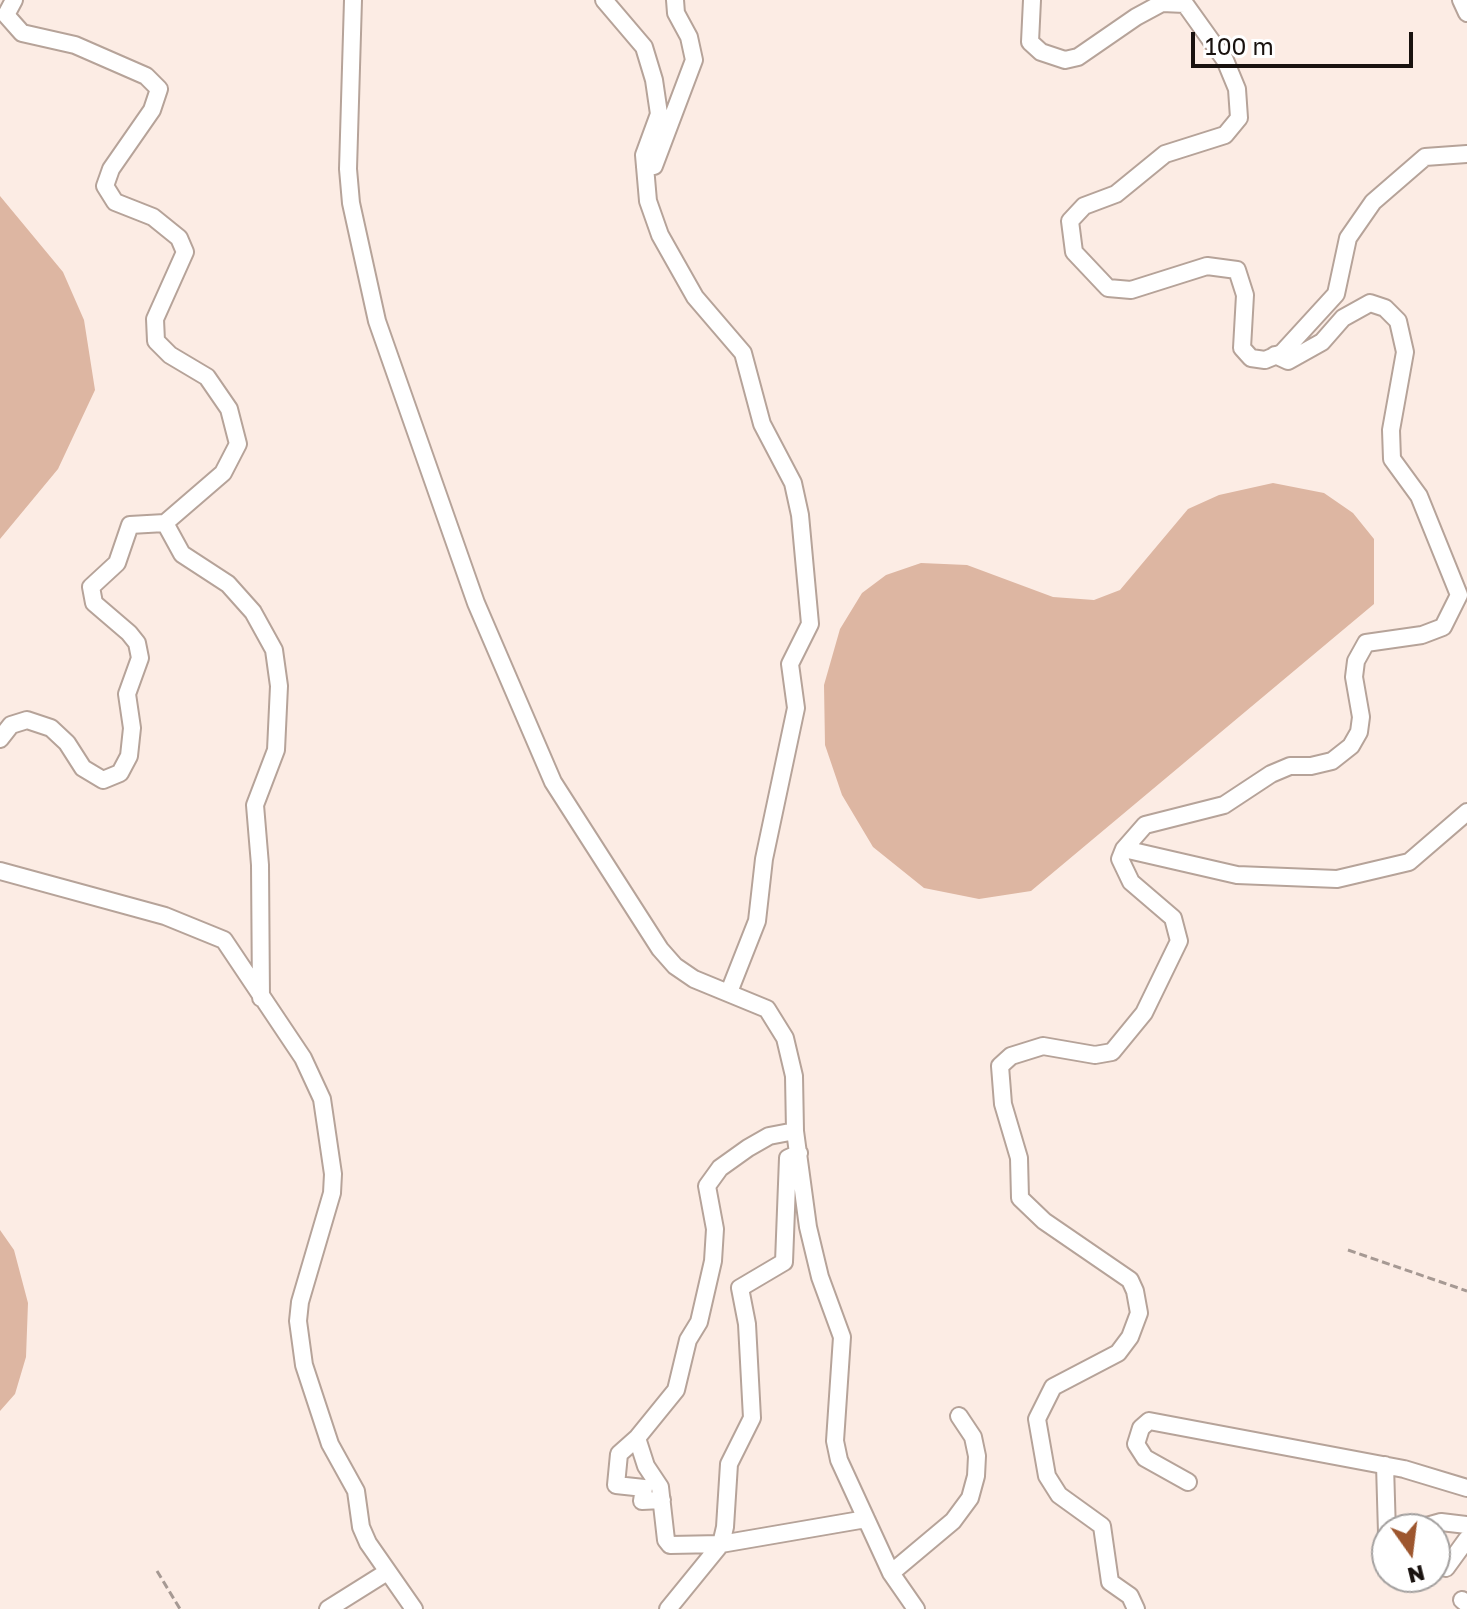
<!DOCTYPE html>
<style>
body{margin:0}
#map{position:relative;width:1467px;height:1609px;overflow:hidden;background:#fcece4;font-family:"Golos Text",sans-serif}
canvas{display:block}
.north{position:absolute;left:1371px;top:1513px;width:80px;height:80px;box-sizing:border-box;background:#fff;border:2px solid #a3a09f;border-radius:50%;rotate:166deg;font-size:22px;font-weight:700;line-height:32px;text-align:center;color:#19120f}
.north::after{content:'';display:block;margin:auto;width:28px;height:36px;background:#9d562e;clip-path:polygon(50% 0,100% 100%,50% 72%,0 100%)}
.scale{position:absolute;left:1191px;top:32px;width:222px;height:36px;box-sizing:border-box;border:4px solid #19120f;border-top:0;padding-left:10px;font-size:24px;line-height:28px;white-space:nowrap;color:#19120f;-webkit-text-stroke:6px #fff;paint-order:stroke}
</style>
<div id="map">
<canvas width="1467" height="1609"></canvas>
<div class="north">N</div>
<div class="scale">100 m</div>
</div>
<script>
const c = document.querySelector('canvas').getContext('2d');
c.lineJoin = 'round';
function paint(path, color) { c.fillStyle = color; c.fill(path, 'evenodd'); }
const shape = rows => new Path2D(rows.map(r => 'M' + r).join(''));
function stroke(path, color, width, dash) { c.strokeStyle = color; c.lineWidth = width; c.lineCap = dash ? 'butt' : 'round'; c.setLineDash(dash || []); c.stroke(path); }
paint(shape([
 [0,196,63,272,84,320,95,390,58,469,0,539],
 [1273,483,1324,493,1353,513,1374,539,1374,604,1031,891,979,899,924,888,873,847,842,795,825,745,824,685,840,629,862,593,886,575,921,563,967,565,1053,597,1094,600,1120,590,1188,509,1219,495],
 [0,1230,14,1250,28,1303,26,1357,15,1394,0,1411]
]), '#ddb6a2');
const minor = shape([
 [353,0,348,169,351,203,377,321,476,603,553,782,660,949,675,966,694,979,767,1009,785,1038,794,1076,795,1131,808,1227,820,1277,842,1337,835,1441,839,1460,891,1573,916,1609],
 [604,0,644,47,654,80,659,114,644,155,648,201,660,235,695,297,743,353,762,424,793,483,800,515,810,624,790,664,796,708,764,859,757,921,729,992],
 [1032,0,1030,42,1041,52,1065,60,1078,57,1136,17,1162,3,1185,4,1225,60,1237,89,1239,118,1225,135,1165,154,1116,194,1084,206,1070,221,1074,252,1108,288,1131,290,1207,266,1237,270,1245,295,1242,348,1251,358,1265,360,1282,353,1336,294,1348,238,1373,202,1425,157,1467,154],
 [1461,0,1467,13],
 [645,167,654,166,694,60,689,37,676,13,675,0],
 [165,523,182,554,228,584,253,612,274,650,279,686,276,750,255,805,260,865,261,998],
 [0,739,11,725,27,720,51,728,67,743,83,768,103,780,120,773,129,756,132,728,127,694,140,658,137,643,129,633,94,603,91,587,117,563,130,525,165,523,223,473,238,444,229,409,207,377,170,355,156,341,155,319,185,252,179,238,153,217,115,202,105,186,111,169,152,110,159,89,146,76,75,45,22,33,6,15,14,0],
 [1124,849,1237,875,1337,879,1409,862,1467,812],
 [0,871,165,916,224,940,303,1058,322,1099,333,1174,332,1193,300,1302,298,1321,304,1365,330,1444,356,1491,361,1527,368,1543,414,1609],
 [637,1438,646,1466,660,1487,666,1540,670,1545,721,1544,866,1519],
 [1385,1465,1387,1533],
 [1188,1482,1145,1458,1136,1444,1141,1428,1149,1421,1404,1469,1467,1488],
 [662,1500,642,1501,644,1488,616,1485,619,1454,637,1438,676,1390,688,1340,699,1322,713,1261,715,1229,707,1186,720,1168,748,1148,769,1136,795,1131],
 [1416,1529,1441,1522,1467,1525],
 [1446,1568,1467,1539],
 [891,1573,953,1521,970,1498,976,1476,977,1456,973,1437,959,1416],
 [1462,1600,1467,1604],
 [328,1609,387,1572],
 [668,1609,721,1544,725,1527,729,1464,752,1418,747,1324,740,1288,784,1262,788,1158,799,1153],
 [1136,1609,1130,1596,1110,1582,1102,1526,1059,1495,1047,1476,1037,1419,1053,1387,1118,1353,1130,1337,1139,1313,1135,1291,1130,1280,1044,1221,1020,1198,1019,1158,1003,1104,1000,1066,1011,1056,1043,1046,1095,1055,1112,1052,1144,1013,1179,941,1173,918,1131,882,1120,859,1124,849,1145,825,1224,805,1271,774,1290,766,1311,766,1332,761,1351,746,1359,732,1361,717,1354,677,1356,661,1366,643,1422,635,1443,627,1459,595,1419,496,1392,459,1391,430,1405,352,1398,321,1385,308,1370,303,1343,318,1322,342,1288,361,1275,355]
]);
stroke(minor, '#b6a399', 20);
stroke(shape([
 [1348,1250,1467,1291],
 [157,1571,180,1609]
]), '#a69993', 3, [8, 4]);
stroke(minor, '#fff', 16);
</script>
